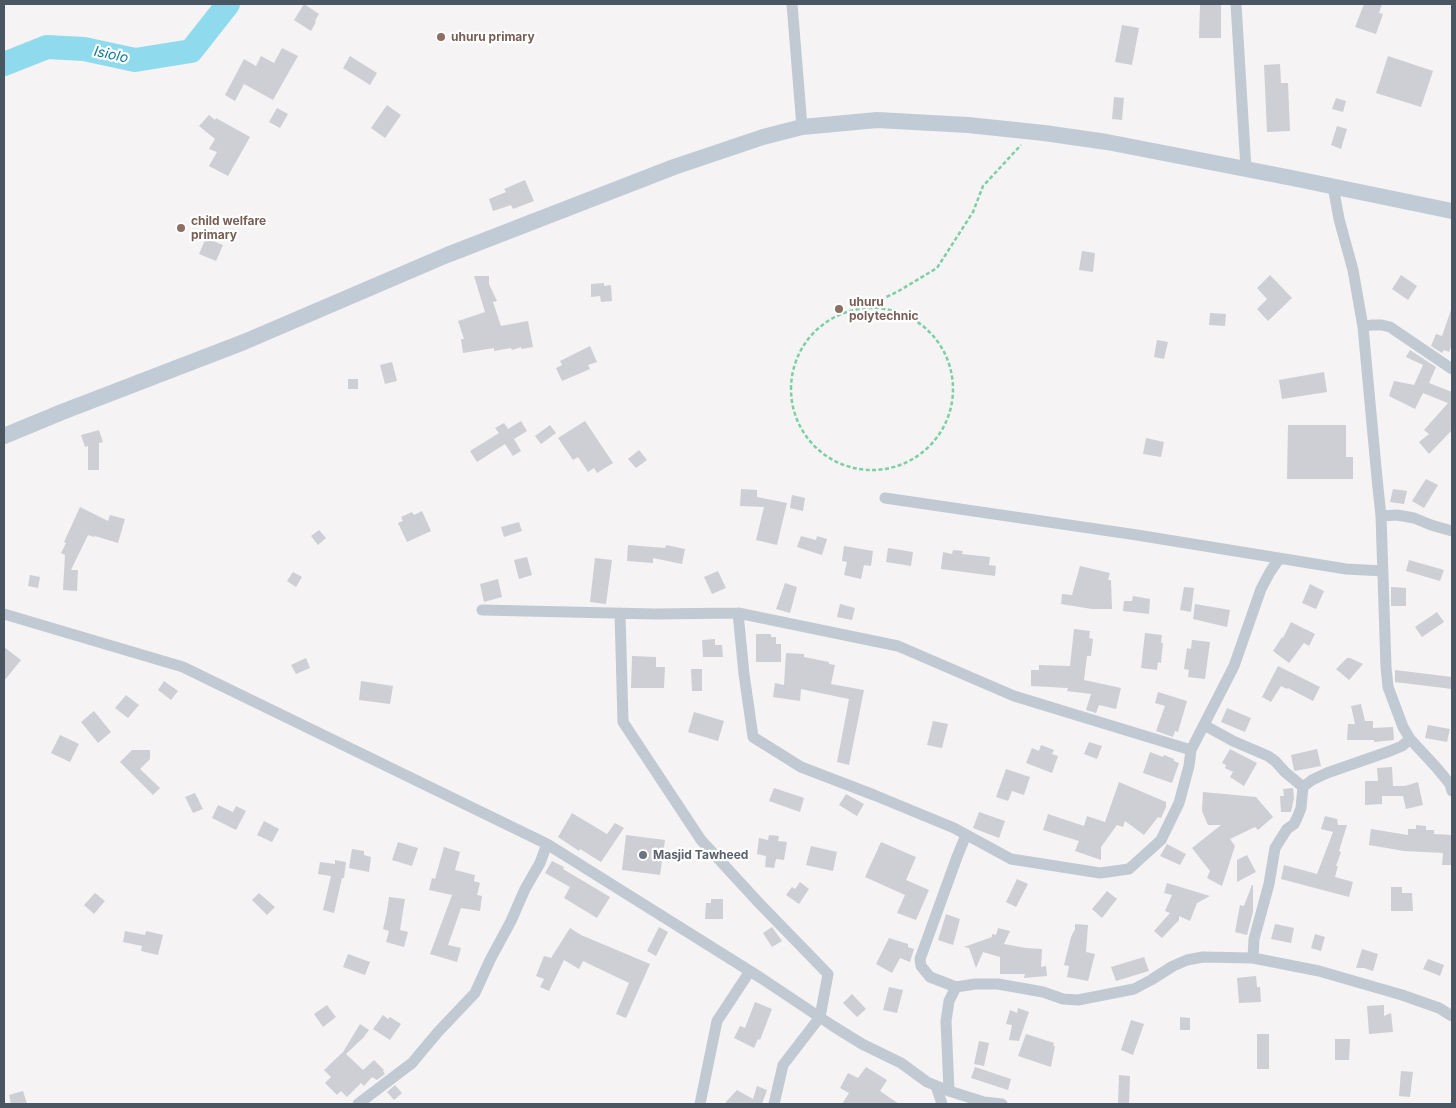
<!DOCTYPE html>
<style>
body{margin:0}
#map{position:relative;width:1456px;height:1108px;overflow:hidden;background:#f5f3f3;font-family:Inter,sans-serif}
canvas{display:block}
.frame{position:absolute;inset:0;border:5px solid #4a5661;pointer-events:none}
</style>
<div id="map">
<canvas width="1456" height="1108"></canvas>
<div class="frame"></div>
</div>
<script>
const c = document.querySelector('canvas').getContext('2d');
c.lineJoin = 'round';
const shape = rows => new Path2D(rows.map(r => 'M' + r).join(''));
function stroke(path, color, width, dash) { c.strokeStyle = color; c.lineWidth = width; c.lineCap = dash ? 'butt' : 'round'; c.setLineDash(dash || []); c.stroke(path); }
function paint(path, color) { c.fillStyle = color; c.fill(path, 'evenodd'); }
function label(font, color, halo, rows, align = 'center') {
  c.font = font + ' Inter,sans-serif'; c.lineWidth = 4.5; c.setLineDash([]); c.textBaseline = 'middle'; c.strokeStyle = halo; c.fillStyle = color; for (const [text, x, y, turn = 0] of rows) {
    c.save(); c.translate(x, y); c.rotate((+turn || 0) * Math.PI / 180); c.textAlign = isNaN(turn) ? turn : align; if (halo) c.strokeText(text, 0, 0); c.fillText(text, 0, 0); c.restore();
  }
}
stroke(shape([
 [4,64,47,47,84,49,135,60,191,51,228,4]
]), '#90daee', 24);
paint(shape([
 [304,4,319,14,315,21,316,22,311,31,294,20],
 [1200,4,1221,4,1221,38,1199,38],
 [1364,4,1382,4,1379,13,1383,14,1376,34,1355,27],
 [1122,25,1139,28,1132,65,1115,62],
 [282,48,298,56,273,100,244,84,235,101,225,95,244,59,256,66,261,56,274,63],
 [350,56,377,73,370,85,343,68],
 [1388,56,1433,71,1421,107,1376,93],
 [1280,64,1281,83,1288,83,1290,131,1267,132,1264,65],
 [1114,97,1124,98,1122,120,1112,119],
 [1336,98,1346,101,1343,112,1332,109],
 [387,105,401,115,385,138,371,128],
 [277,108,288,114,280,128,269,122],
 [209,115,215,120,216,118,250,137,228,176,209,166,217,152,209,149,215,139,199,126],
 [1337,126,1347,129,1341,149,1331,145],
 [525,180,534,201,513,209,511,205,493,211,489,199,506,192,504,189],
 [206,238,223,245,216,261,199,254],
 [1082,251,1095,253,1093,272,1079,270],
 [1270,275,1292,298,1268,321,1257,309,1267,299,1257,288],
 [1401,275,1417,286,1408,300,1392,289],
 [474,276,489,276,489,284,497,301,493,302,501,326,528,321,533,347,521,349,521,347,512,350,511,348,494,351,494,348,463,353,461,339,464,339,458,321,485,312],
 [604,283,604,286,611,285,612,301,601,302,600,296,591,297,591,284],
 [1451,310,1452,311,1452,345,1449,352,1444,350,1442,353,1431,346,1436,334,1442,336],
 [1210,313,1226,314,1225,326,1209,325],
 [1157,340,1168,342,1164,359,1154,357],
 [590,346,597,362,588,365,590,369,562,381,556,368,562,365,560,361],
 [1410,350,1436,367,1429,383,1452,392,1452,430,1429,454,1419,442,1429,434,1424,430,1448,403,1423,393,1415,409,1389,396,1394,381,1414,385,1423,365,1406,357],
 [392,362,397,381,385,384,380,365],
 [1324,372,1327,392,1282,399,1279,380],
 [348,379,358,379,358,389,348,389],
 [521,421,527,431,514,439,521,451,513,456,505,444,477,462,470,451,499,433,495,428,504,423,508,429],
 [585,421,613,463,597,473,594,468,588,472,578,457,573,460,558,438],
 [550,425,556,433,541,444,535,436],
 [1288,425,1346,425,1346,457,1353,457,1353,479,1287,479],
 [99,430,103,442,99,443,99,470,88,470,88,446,85,447,81,435],
 [1146,438,1164,442,1161,457,1143,454],
 [639,450,647,460,636,468,628,459],
 [1426,479,1438,485,1424,508,1412,501],
 [741,489,757,490,757,497,787,503,777,545,756,540,764,507,740,506],
 [1393,489,1407,491,1404,504,1390,502],
 [792,495,805,498,803,511,790,508],
 [80,507,108,521,110,515,125,519,118,543,95,536,94,537,88,535,71,570,78,570,77,591,63,590,65,555,61,553,66,543,64,542],
 [422,511,431,531,407,542,398,523,403,521,401,517,412,512,414,515],
 [519,522,522,531,504,537,501,527],
 [319,530,326,538,318,545,311,536],
 [801,536,816,540,817,536,827,539,822,555,797,547],
 [628,545,665,548,666,545,685,549,682,564,653,558,653,563,627,561],
 [844,546,873,551,871,566,864,565,861,579,844,575,847,562,842,561],
 [888,548,913,552,911,566,886,562],
 [953,550,963,551,962,554,990,557,989,565,996,566,995,576,941,569,943,552,952,554],
 [527,557,532,575,519,579,514,560],
 [595,558,612,560,606,604,590,602],
 [1409,560,1444,570,1440,581,1406,571],
 [1080,566,1110,573,1108,580,1111,580,1112,609,1092,609,1061,604,1062,594,1072,595],
 [718,571,726,588,712,594,704,577],
 [293,572,302,577,296,587,287,581],
 [30,575,40,577,38,588,28,586],
 [498,579,502,597,484,602,480,584],
 [785,583,797,587,790,613,776,609],
 [1310,584,1324,591,1316,609,1302,603],
 [1184,587,1194,588,1191,612,1180,610],
 [1391,587,1406,588,1406,606,1391,606],
 [1133,596,1150,599,1149,614,1123,611,1124,601,1132,601],
 [840,604,855,608,852,620,837,617],
 [1195,604,1230,610,1227,627,1193,619],
 [1437,612,1444,622,1422,637,1415,627],
 [1291,622,1315,634,1309,646,1304,643,1289,663,1273,651,1282,637,1283,638],
 [1074,629,1090,631,1089,638,1093,639,1091,656,1087,656,1084,680,1121,688,1116,709,1099,705,1096,713,1086,710,1091,694,1067,691,1068,688,1031,686,1031,670,1039,670,1039,665,1070,666],
 [1145,633,1162,635,1161,643,1163,643,1161,663,1158,662,1157,670,1141,668],
 [756,634,771,634,771,637,776,637,776,644,781,644,781,662,756,662],
 [715,639,715,645,722,645,723,657,703,657,702,640],
 [1192,640,1210,642,1205,679,1188,677,1189,670,1184,669,1187,648,1191,649],
 [4,647,21,660,4,681],
 [786,653,804,654,804,657,829,662,829,664,835,665,831,684,864,690,849,765,837,762,849,699,801,689,800,701,773,697,775,683,784,685],
 [632,656,656,657,656,667,665,667,664,688,631,688],
 [306,658,310,668,296,674,291,665],
 [1347,658,1350,658,1363,664,1349,680,1336,669],
 [1278,666,1320,687,1313,701,1288,688,1287,689,1281,686,1271,702,1262,697],
 [691,669,702,669,702,691,692,691],
 [1395,670,1452,677,1452,689,1395,682],
 [164,681,178,691,171,700,158,690],
 [361,681,393,686,390,704,359,700],
 [1158,692,1187,701,1178,732,1175,731,1173,737,1156,731,1165,706,1155,703],
 [126,695,139,705,128,718,115,708],
 [1361,704,1365,721,1373,721,1373,728,1393,727,1394,740,1374,742,1374,740,1347,740,1348,724,1355,724,1351,706],
 [1227,708,1251,718,1245,732,1221,722],
 [94,711,111,732,98,743,81,722],
 [694,712,724,721,718,741,688,732],
 [933,721,948,724,942,748,927,745],
 [1428,725,1450,729,1447,742,1425,738],
 [60,735,79,744,70,762,51,753],
 [1089,742,1102,746,1097,759,1084,754],
 [1041,745,1054,750,1052,754,1058,756,1052,773,1026,763,1032,748,1039,751],
 [1230,749,1257,763,1244,786,1230,777,1233,772,1225,768,1226,765,1222,763],
 [1317,749,1321,766,1295,771,1294,770,1291,755],
 [132,750,150,750,150,759,140,769,160,788,153,795,120,762],
 [1150,752,1163,757,1164,755,1174,759,1174,761,1179,763,1172,783,1143,773],
 [1392,767,1393,786,1405,786,1418,782,1423,805,1406,809,1403,796,1382,796,1382,804,1365,805,1365,781,1378,781,1377,768],
 [1006,769,1030,777,1024,795,1012,791,1008,801,996,797],
 [1119,782,1166,802,1166,807,1161,818,1158,817,1144,835,1125,821,1123,827,1117,825,1101,847,1101,860,1075,851,1079,841,1043,830,1048,814,1084,826,1087,816,1105,822],
 [774,788,804,798,800,812,769,801],
 [1293,788,1294,798,1291,812,1281,812,1280,796,1284,796,1283,789],
 [1203,792,1256,797,1273,817,1258,830,1255,827,1230,839,1235,846,1222,886,1207,878,1210,871,1192,848,1221,825,1208,825,1202,811],
 [195,793,203,809,193,813,185,797],
 [846,794,864,804,857,816,839,805],
 [218,805,233,812,236,806,246,811,236,830,212,818],
 [979,812,1005,821,999,838,973,828],
 [572,813,607,834,615,823,624,828,601,862,580,849,579,851,558,837],
 [1325,816,1337,819,1338,825,1347,825,1339,851,1341,852,1336,866,1338,866,1335,877,1353,882,1349,897,1281,879,1284,865,1317,874,1333,832,1321,829],
 [264,821,279,829,272,842,257,835],
 [1416,825,1426,826,1426,830,1434,830,1434,834,1452,835,1452,865,1442,865,1443,853,1404,851,1369,845,1371,829,1408,835,1408,829,1416,829],
 [626,835,665,840,660,875,622,870],
 [769,835,779,836,778,841,787,842,784,860,776,859,774,868,765,867,766,856,757,854,759,838,768,840],
 [398,842,418,848,412,866,392,860],
 [881,842,916,857,906,880,929,890,916,920,897,913,905,895,865,877],
 [1167,844,1186,854,1180,865,1160,856],
 [811,846,837,852,833,871,806,865],
 [444,847,460,852,455,870,475,875,474,881,480,883,477,895,482,896,480,911,461,908,448,945,461,948,457,962,430,954,452,895,429,890,432,878,435,879],
 [352,849,364,851,364,855,371,857,369,872,349,868],
 [1247,855,1256,872,1237,882,1237,860],
 [335,860,346,862,344,878,342,878,334,913,323,910,331,876,318,874,320,862,335,864],
 [552,861,564,867,563,869,610,897,597,918,564,898,570,887,545,873],
 [1017,879,1028,884,1016,907,1006,902],
 [800,882,809,889,799,904,786,895,792,887,795,889],
 [1167,883,1210,896,1197,903,1190,921,1179,916,1179,920,1162,938,1154,931,1170,913,1165,911,1172,895,1164,893],
 [1252,885,1253,885,1253,912,1247,935,1235,932,1240,905,1244,906],
 [1391,887,1402,887,1402,893,1412,893,1413,911,1391,911],
 [1107,891,1117,899,1102,918,1092,909],
 [95,893,105,901,94,914,84,905],
 [259,893,275,907,267,915,252,900],
 [389,897,405,899,400,930,408,932,404,947,386,942,389,931,383,929,387,911],
 [711,899,723,899,723,919,705,919,706,903,711,903],
 [946,914,960,919,953,945,938,940],
 [1075,924,1088,925,1086,952,1095,954,1088,981,1067,977,1069,966,1064,965,1071,937,1075,929],
 [1275,924,1294,928,1291,943,1271,939],
 [659,927,668,932,656,956,647,951],
 [772,927,782,941,772,947,763,933],
 [570,928,581,935,650,964,626,1018,616,1014,629,983,583,961,579,969,564,960,549,991,540,987,544,979,536,976,544,956,551,958],
 [998,928,1010,931,1004,944,1026,948,1042,949,1041,967,1046,966,1047,976,1024,978,1025,974,1000,974,1000,957,983,952,976,968,969,948,964,947,992,937,992,934,996,935],
 [125,931,145,935,146,931,163,935,158,955,141,951,142,946,123,942],
 [1315,934,1325,937,1321,951,1311,948],
 [889,938,908,944,908,947,914,949,910,962,900,958,892,973,876,964],
 [1362,949,1378,954,1373,971,1364,968,1356,968],
 [348,954,370,962,365,975,343,967],
 [1144,957,1149,971,1116,981,1111,967],
 [1428,959,1444,965,1440,976,1423,969],
 [1256,976,1257,987,1260,987,1261,1002,1239,1003,1237,978],
 [889,987,903,990,897,1013,883,1010],
 [852,994,866,1009,857,1017,843,1003],
 [755,1002,772,1009,760,1040,758,1039,754,1048,734,1038,740,1026,745,1028],
 [327,1005,336,1017,323,1027,314,1014],
 [1384,1005,1384,1016,1391,1013,1393,1032,1369,1034,1367,1006],
 [1018,1008,1029,1012,1019,1041,1009,1040,1012,1025,1006,1024,1010,1010,1017,1013],
 [383,1015,388,1019,390,1017,401,1024,390,1040,373,1029],
 [1180,1017,1190,1018,1190,1030,1180,1030],
 [1131,1020,1144,1024,1133,1055,1121,1050],
 [360,1024,369,1030,363,1038,346,1054,363,1070,374,1060,384,1070,383,1071,385,1074,377,1080,372,1077,364,1086,361,1083,347,1097,341,1091,337,1095,325,1083,331,1077,324,1070,343,1052],
 [1026,1034,1054,1043,1053,1046,1055,1046,1051,1067,1018,1056],
 [1257,1034,1269,1034,1269,1069,1257,1069],
 [1335,1039,1350,1039,1349,1060,1335,1060],
 [979,1041,989,1043,984,1066,974,1064],
 [866,1067,887,1080,880,1091,899,1104,842,1104,849,1093,840,1088,848,1073,858,1078],
 [975,1067,1011,1079,1008,1090,971,1078],
 [1401,1071,1413,1072,1410,1097,1399,1096],
 [1119,1075,1130,1076,1129,1104,1118,1104],
 [395,1085,402,1093,394,1100,387,1092],
 [757,1086,767,1090,762,1104,724,1104,737,1090,753,1099],
 [23,1091,27,1104,11,1104,9,1095]
]), '#cdcfd5');
stroke(shape([
 [863,308,897,292,937,268,973,212,983,186,1021,145],
 '791 389a81 81 0 1 1 162 0a81 81 0 1 1-162 0Z'
]), '#7ad0a6', 2.5, [4, 2.5]);
stroke(shape([
 [792,4,802,127],
 [1236,4,1246,169],
 [1333,186,1339,219,1353,270,1363,327,1377,478,1381,516,1386,667,1388,687,1403,727,1410,739,1436,767,1450,784,1452,791],
 [1363,327,1371,325,1382,325,1390,327,1452,369],
 [885,498,1137,535,1346,569,1383,571],
 [1381,516,1397,515,1414,518,1431,525,1452,531],
 [482,610,655,614,738,613,898,646,1014,696,1191,750],
 [620,613,623,722,701,840,759,903,828,974,820,1017,783,1065,774,1104],
 [738,613,744,674,753,737,801,767,874,795,954,828,1011,859,1100,873,1129,869,1161,840,1179,803,1189,766,1191,750,1234,666,1261,589,1270,572,1279,559],
 [4,614,183,667,547,844,761,978,833,1026,862,1044,901,1063,927,1082,949,1091,984,1102,1002,1104],
 [1204,725,1233,741,1268,756,1275,761,1285,772,1303,787,1301,808,1297,818,1294,824,1287,829,1275,848,1269,884,1254,939,1253,958],
 [1303,787,1312,780,1327,773,1390,751,1402,746,1410,739],
 [966,835,957,857,920,959,921,966,930,977,956,987,975,984,998,984,1043,992,1063,999,1078,1000,1134,989,1151,980,1173,966,1187,960,1203,957,1253,958,1319,971,1402,995,1439,1008,1452,1016],
 [936,1086,942,1104],
 [949,1091,946,1021,949,1001,956,987],
 [358,1104,412,1063,438,1032,475,993,490,960,511,921,525,889,540,863,547,844],
 [700,1104,717,1021,750,971]
]), '#c1cad2', 11);
stroke(shape([
 [4,436,62,412,244,342,447,255,674,167,763,137,802,127,877,120,968,125,1044,133,1107,142,1292,178,1452,211]
]), '#c1cbd6', 16);
for (const [x, y, r, color] of [
 [441,37,5,"#8d6e63"],
 [181,228,5,"#8d6e63"],
 [839,309,5,"#8d6e63"],
 [643,855,5,"#6b7280"]
]) { const dot = new Path2D(); dot.arc(x, y, r, 0, 2 * Math.PI); c.fillStyle = color; c.fill(dot); stroke(dot, '#fff', 2); }
label('bold 12px', '#785e54', '#fff', [
 ["uhuru primary",451,37],
 ["child welfare",191,221],
 ["primary",191,235],
 ["uhuru",849,302],
 ["polytechnic",849,316]
], 'left');
label('bold 12px', '#5b616d', '#fff', [
 ["Masjid Tawheed",653,855]
], 'left');
label('italic 14px', '#0c7c9b', '#fff', [
 ["Isiolo",111,55,12]
]);
</script>
